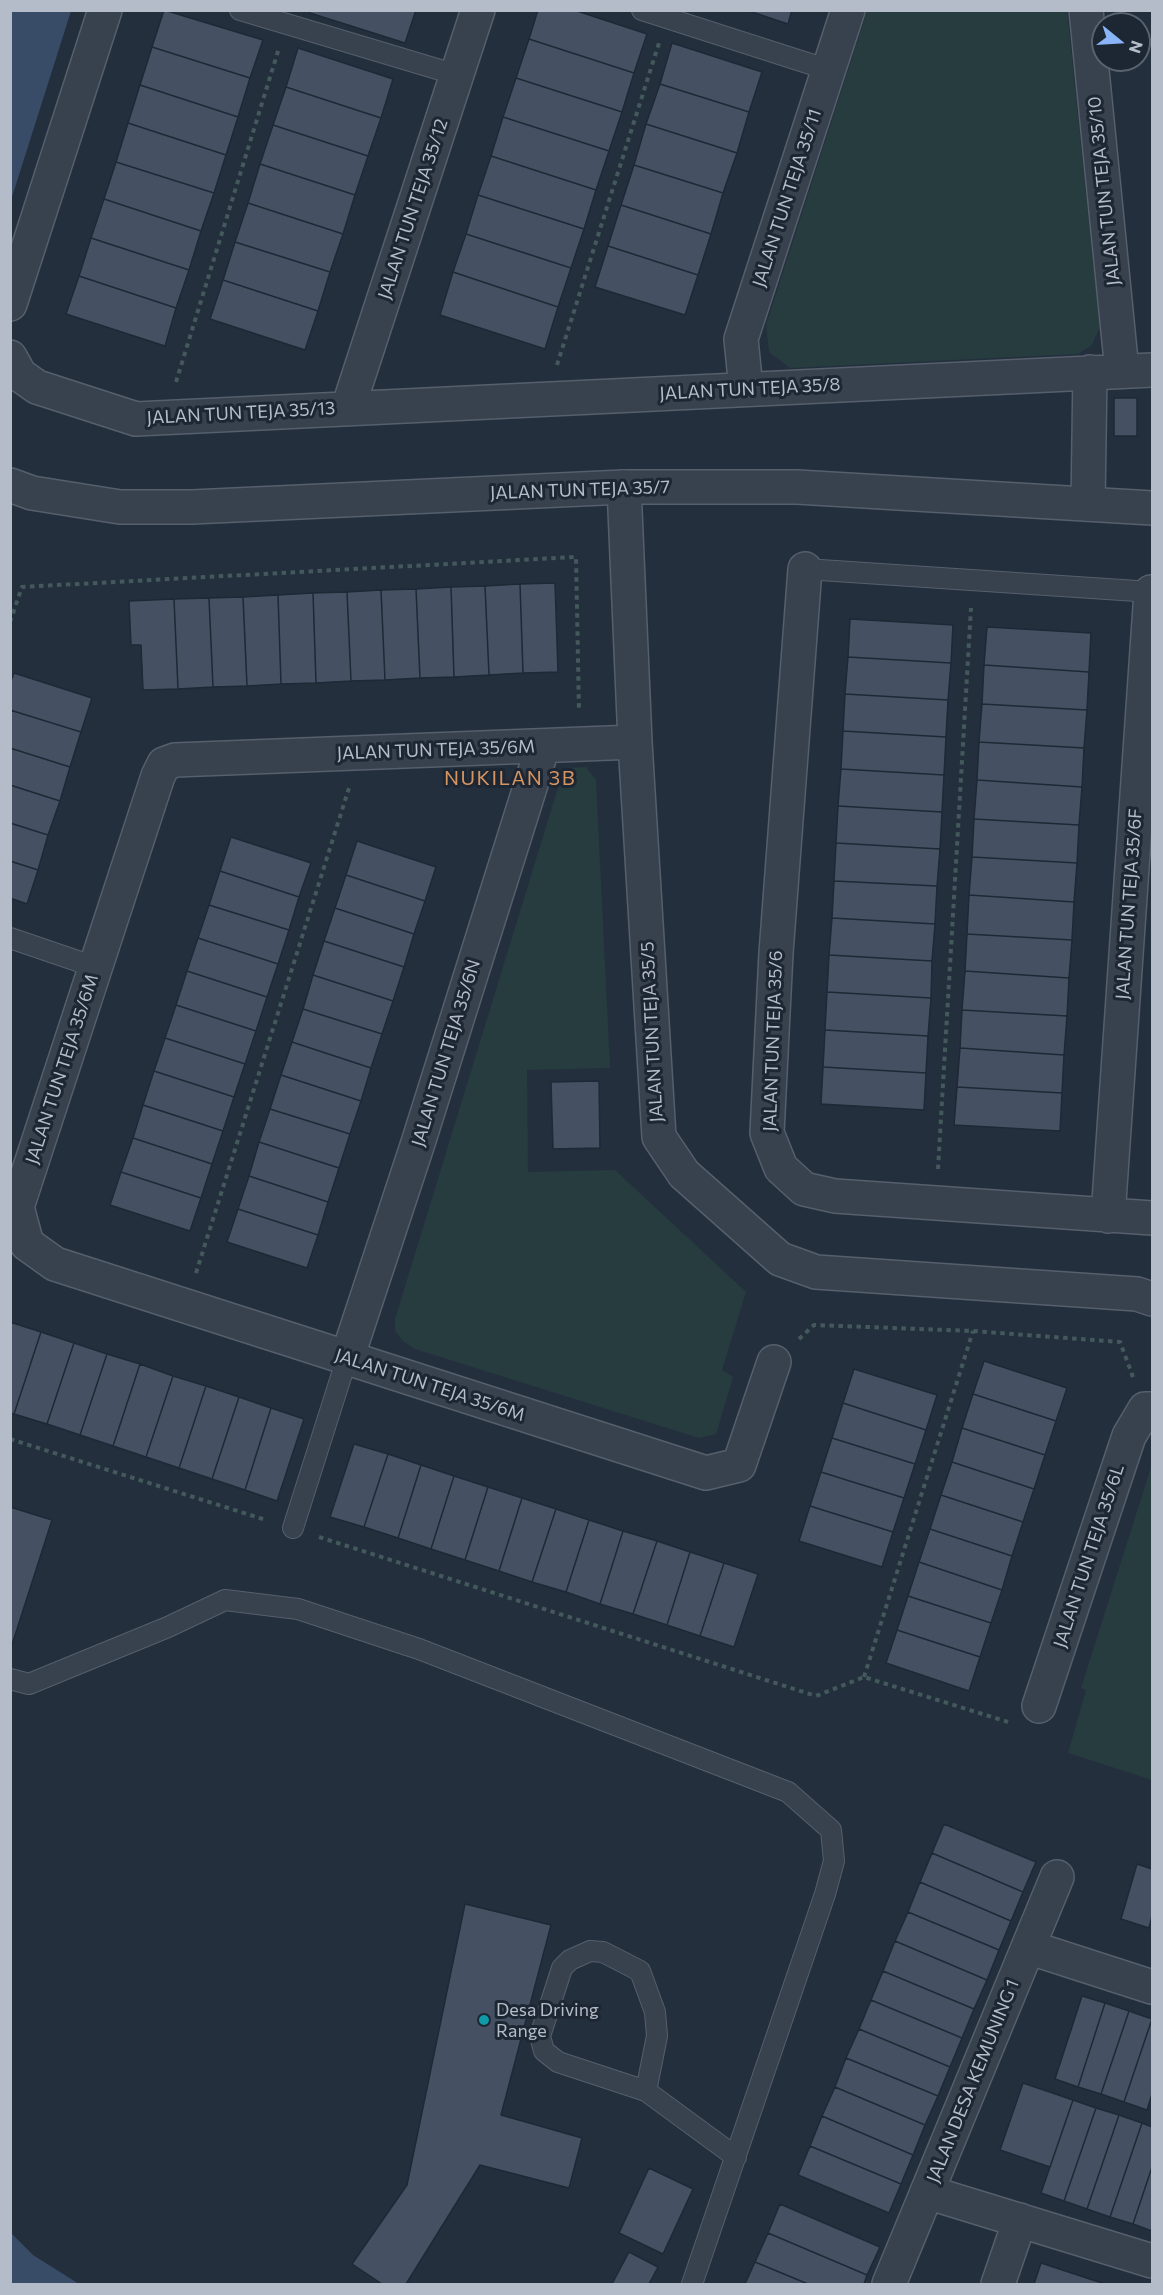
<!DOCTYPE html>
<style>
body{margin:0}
#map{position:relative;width:1163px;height:2295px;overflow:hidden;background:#242f3e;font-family:Commissioner,sans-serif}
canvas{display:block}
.frame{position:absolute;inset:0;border:12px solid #b4bcc9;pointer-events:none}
.north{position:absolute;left:1091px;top:12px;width:60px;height:60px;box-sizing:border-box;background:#1d2633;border:2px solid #59626f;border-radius:50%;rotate:108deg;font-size:16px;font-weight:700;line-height:24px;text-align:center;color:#b4bcc9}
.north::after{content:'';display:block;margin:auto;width:21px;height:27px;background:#8ab4f8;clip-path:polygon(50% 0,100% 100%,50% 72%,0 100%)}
</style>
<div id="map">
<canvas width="1163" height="2295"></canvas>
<div class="frame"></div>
<div class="north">N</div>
</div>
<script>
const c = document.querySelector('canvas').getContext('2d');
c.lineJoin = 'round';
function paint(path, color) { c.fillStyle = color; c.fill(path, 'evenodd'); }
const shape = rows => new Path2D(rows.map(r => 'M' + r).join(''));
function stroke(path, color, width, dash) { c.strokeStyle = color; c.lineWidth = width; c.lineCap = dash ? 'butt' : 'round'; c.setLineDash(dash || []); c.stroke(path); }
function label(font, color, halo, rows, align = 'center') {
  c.font = font + ' Commissioner,sans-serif'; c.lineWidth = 6; c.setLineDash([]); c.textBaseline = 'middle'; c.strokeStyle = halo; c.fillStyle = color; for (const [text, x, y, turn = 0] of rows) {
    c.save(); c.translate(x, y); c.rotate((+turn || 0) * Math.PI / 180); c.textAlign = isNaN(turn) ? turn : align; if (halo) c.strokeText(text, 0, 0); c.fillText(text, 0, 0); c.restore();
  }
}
paint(shape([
 [867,11,1067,11,1100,327,1092,345,1078,354,790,368,769,352,766,325],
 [586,767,596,780,610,1068,527,1070,528,1172,615,1170,746,1292,722,1370,733,1377,716,1434,699,1438,415,1349,403,1341,395,1331,395,1319,560,781,570,768],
 [1152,1464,1152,1780,1068,1753,1086,1690,1081,1688]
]), '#263c3f');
paint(shape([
 [11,10,71,11,11,200,10,11],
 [10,2232,33,2255,79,2284,11,2284]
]), '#394c67');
const building = shape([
 [164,10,263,40,250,78,152,47,164,10],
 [310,10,416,10,405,43,310,13,310,10],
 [538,10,574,10,647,34,634,73,529,39,538,10],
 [746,10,792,10,788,24,746,10],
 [529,39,634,73,622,112,516,78,529,39],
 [672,43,762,72,749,112,660,84,672,43],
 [152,47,250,78,238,117,140,85,152,47],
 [298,48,393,79,381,118,286,87,298,48],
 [516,78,622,112,609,151,503,117,516,78],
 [660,84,749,112,737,153,646,124,660,84],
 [140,85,238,117,226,155,128,123,140,85],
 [286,87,381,118,368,156,273,125,286,87],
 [503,117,609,151,596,190,491,156,503,117],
 [128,123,226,155,214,193,116,162,128,123],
 [646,124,737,153,723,193,634,165,646,124],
 [273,125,368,156,355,195,260,164,273,125],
 [491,156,596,190,584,229,478,195,491,156],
 [116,162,214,193,201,231,104,199,116,162],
 [260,164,355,195,343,234,248,203,260,164],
 [634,165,723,193,711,234,621,205,634,165],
 [478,195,584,229,571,268,466,234,478,195],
 [104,199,201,231,189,270,91,238,104,199],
 [248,203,343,234,330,272,235,242,248,203],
 [621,205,711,234,698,275,608,246,621,205],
 [466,234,571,268,558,307,453,272,466,234],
 [91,238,189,270,176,308,79,276,91,238],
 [235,242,330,272,318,311,223,280,235,242],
 [608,246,698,275,685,315,595,287,608,246],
 [453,272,558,307,545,349,440,315,453,272],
 [79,276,176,308,165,346,66,314,79,276],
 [223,280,318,311,305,350,210,319,223,280],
 [1114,398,1137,398,1137,436,1114,436,1114,398],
 [555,583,558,672,523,673,520,584,555,583],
 [520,584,523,673,489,675,485,586,520,584],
 [485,586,489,675,454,677,451,587,485,586],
 [451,587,454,677,420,678,416,589,451,587],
 [416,589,420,678,385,680,381,590,416,589],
 [381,590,385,680,351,681,347,592,381,590],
 [347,592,351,681,316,683,313,593,347,592],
 [313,593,316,683,281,684,278,595,313,593],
 [278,595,281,684,247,686,243,597,278,595],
 [243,597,247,686,213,687,209,598,243,597],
 [209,598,213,687,178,689,174,599,209,598],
 [174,599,178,689,143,690,141,645,131,645,129,601,174,599],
 [850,619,953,625,951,663,848,657,850,619],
 [987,627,1091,633,1089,672,984,665,987,627],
 [848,657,951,663,948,700,845,694,848,657],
 [984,665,1089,672,1087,710,982,704,984,665],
 [14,673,92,698,81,732,10,710,10,683,14,673],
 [845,694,948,700,946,737,843,731,845,694],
 [982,704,1087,710,1084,748,979,742,982,704],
 [10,710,81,732,70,767,10,748,10,710],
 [843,731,946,737,944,775,841,769,843,731],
 [979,742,1084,748,1082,787,977,780,979,742],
 [10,748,70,767,60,801,10,785,10,748],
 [841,769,944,775,942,812,838,806,841,769],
 [977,780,1082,787,1079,825,974,819,977,780],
 [10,785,60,801,48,835,10,823,10,785],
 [838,806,942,812,940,849,836,843,838,806],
 [974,819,1079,825,1077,863,972,857,974,819],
 [10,823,48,835,38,870,10,861,10,823],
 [231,837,311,863,299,897,220,871,231,837],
 [357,841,436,867,425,901,346,875,357,841],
 [836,843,940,849,937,886,834,881,836,843],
 [972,857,1077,863,1074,902,969,895,972,857],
 [10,861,38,870,27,904,10,898,10,861],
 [220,871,299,897,289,930,209,905,220,871],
 [346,875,425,901,414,934,335,908,346,875],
 [834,881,937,886,935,924,832,918,834,881],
 [969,895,1074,902,1072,940,967,934,969,895],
 [209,905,289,930,278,964,198,938,209,905],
 [335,908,414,934,404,967,324,941,335,908],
 [832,918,935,924,932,961,829,955,832,918],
 [967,934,1072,940,1069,978,965,971,967,934],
 [198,938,278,964,267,997,187,971,198,938],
 [324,941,404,967,393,1001,313,975,324,941],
 [829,955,932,961,931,998,827,992,829,955],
 [187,971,267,997,256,1031,176,1005,187,971],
 [965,971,1069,978,1067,1016,962,1010,965,971],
 [313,975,393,1001,382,1034,303,1009,313,975],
 [827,992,931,998,928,1036,825,1030,827,992],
 [176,1005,256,1031,245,1064,165,1038,176,1005],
 [303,1009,382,1034,371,1068,292,1042,303,1009],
 [962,1010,1067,1016,1064,1055,960,1048,962,1010],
 [825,1030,928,1036,926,1073,823,1067,825,1030],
 [165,1038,245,1064,234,1097,154,1071,165,1038],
 [292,1042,371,1068,361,1101,281,1075,292,1042],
 [960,1048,1064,1055,1062,1093,957,1087,960,1048],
 [823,1067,926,1073,924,1110,821,1104,823,1067],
 [154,1071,234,1097,223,1131,143,1105,154,1071],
 [281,1075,361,1101,350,1134,270,1109,281,1075],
 [599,1081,600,1148,553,1149,551,1082,599,1081],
 [957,1087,1062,1093,1060,1131,954,1125,957,1087],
 [143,1105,223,1131,212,1164,133,1138,143,1105],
 [270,1109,350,1134,339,1168,259,1142,270,1109],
 [133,1138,212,1164,201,1198,121,1172,133,1138],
 [259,1142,339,1168,328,1202,249,1176,259,1142],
 [121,1172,201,1198,190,1231,110,1205,121,1172],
 [249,1176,328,1202,318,1235,238,1209,249,1176],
 [238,1209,318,1235,307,1268,227,1242,238,1209],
 [10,1322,41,1332,14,1414,10,1413,10,1322],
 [41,1332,74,1343,47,1424,14,1414,41,1332],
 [74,1343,107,1354,80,1435,47,1424,74,1343],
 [107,1354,140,1364,113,1446,80,1435,107,1354],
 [984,1361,1067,1388,1056,1421,973,1394,984,1361],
 [140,1364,173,1376,146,1457,113,1446,140,1364],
 [854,1369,937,1395,926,1430,843,1403,854,1369],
 [173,1376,206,1386,179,1468,146,1457,173,1376],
 [206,1386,239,1397,212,1479,179,1468,206,1386],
 [973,1394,1056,1421,1045,1455,962,1428,973,1394],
 [239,1397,271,1408,245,1490,212,1479,239,1397],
 [843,1403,926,1430,915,1464,832,1438,843,1403],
 [271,1408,304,1419,277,1501,245,1490,271,1408],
 [962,1428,1045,1455,1034,1489,952,1462,962,1428],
 [832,1438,915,1464,904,1498,821,1472,832,1438],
 [354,1444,388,1454,364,1527,330,1517,354,1444],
 [388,1454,421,1465,398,1538,364,1527,388,1454],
 [952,1462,1034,1489,1023,1522,941,1495,952,1462],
 [421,1465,454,1476,431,1549,398,1538,421,1465],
 [821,1472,904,1498,893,1532,810,1506,821,1472],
 [454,1476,488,1487,465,1560,431,1549,454,1476],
 [488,1487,522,1498,499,1571,465,1560,488,1487],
 [941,1495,1023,1522,1012,1556,930,1529,941,1495],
 [522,1498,556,1509,532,1582,499,1571,522,1498],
 [810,1506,893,1532,882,1567,799,1541,810,1506],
 [10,1507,52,1520,10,1651,10,1507],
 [556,1509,589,1520,566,1592,532,1582,556,1509],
 [589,1520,623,1531,600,1604,566,1592,589,1520],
 [930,1529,1012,1556,1002,1590,919,1562,930,1529],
 [623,1531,657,1541,633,1614,600,1604,623,1531],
 [657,1541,690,1552,667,1625,633,1614,657,1541],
 [690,1552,724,1563,700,1636,667,1625,690,1552],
 [919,1562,1002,1590,991,1623,908,1596,919,1562],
 [724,1563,758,1574,734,1647,700,1636,724,1563],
 [908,1596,991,1623,980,1657,897,1630,908,1596],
 [897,1630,980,1657,969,1691,886,1663,897,1630],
 [944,1824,1036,1862,1023,1892,932,1853,944,1824],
 [932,1853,1023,1892,1011,1921,920,1882,932,1853],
 [1137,1864,1152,1869,1152,1916,1149,1928,1121,1919,1137,1864],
 [920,1882,1011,1921,999,1950,908,1912,920,1882],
 [465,1904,551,1925,501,2115,582,2138,569,2188,480,2165,406,2284,382,2284,352,2264,407,2185,465,1904],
 [908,1912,999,1950,987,1980,895,1941,908,1912],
 [895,1941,987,1980,974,2009,883,1971,895,1941],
 [883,1971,974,2009,962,2038,871,2000,883,1971],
 [1082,1996,1105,2003,1078,2087,1055,2079,1082,1996],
 [871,2000,962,2038,950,2067,859,2029,871,2000],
 [1105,2003,1129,2011,1101,2094,1078,2087,1105,2003],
 [1129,2011,1152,2019,1124,2102,1101,2094,1129,2011],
 [1152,2019,1152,2094,1147,2110,1124,2102,1152,2019],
 [859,2029,950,2067,938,2096,846,2058,859,2029],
 [846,2058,938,2096,925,2125,835,2087,846,2058],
 [1023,2083,1073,2100,1050,2167,1000,2150,1023,2083],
 [835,2087,925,2125,913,2155,822,2116,835,2087],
 [1073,2100,1096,2108,1064,2201,1041,2193,1073,2100],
 [1096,2108,1119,2115,1087,2209,1064,2201,1096,2108],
 [1119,2115,1142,2123,1110,2217,1087,2209,1119,2115],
 [822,2116,913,2155,901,2184,810,2146,822,2116],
 [1142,2123,1152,2127,1152,2167,1133,2224,1110,2217,1142,2123],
 [810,2146,901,2184,889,2213,798,2175,810,2146],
 [1152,2167,1152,2231,1133,2224,1152,2167],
 [649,2168,693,2189,663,2254,619,2233,649,2168],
 [780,2204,880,2247,867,2275,768,2233,780,2204],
 [768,2233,867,2275,864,2284,808,2284,755,2262,768,2233],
 [629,2252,658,2267,649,2284,612,2284,629,2252],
 [755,2262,808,2284,745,2284,755,2262],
 [1041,2263,1105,2284,1034,2284,1041,2263]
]);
paint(building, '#455162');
stroke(building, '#1f2835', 1.5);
const service = shape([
 [240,10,457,75],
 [642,10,829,70],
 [805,569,1152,592],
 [10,938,95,967],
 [293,1528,347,1358],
 [10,1679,29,1684,168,1627,225,1600,298,1609,419,1649,788,1792,831,1830,834,1861,825,1894,692,2284],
 [646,2091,657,2036,655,2012,640,1971,603,1952,590,1951,570,1960,562,1968,540,2036,544,2051,558,2062,646,2091,736,2157]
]);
const minor = shape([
 [1086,10,1122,371],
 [10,304,105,10],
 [10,357,20,375,37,387,136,419,1152,370],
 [746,389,741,339,848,10],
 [348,408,478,10],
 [624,487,635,742,659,1137,684,1174,780,1259,816,1272,1137,1294,1152,1299],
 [1088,504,1090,372],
 [805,569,776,953,767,1133,781,1168,804,1189,835,1196,1152,1218],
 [635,742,175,760,164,764,158,776,17,1207,27,1244,55,1264,706,1473,739,1465,774,1362],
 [1108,1216,1151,592],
 [347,1358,418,1143,543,746],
 [1039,1706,1129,1436,1145,1409,1152,1409],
 [1028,1947,1152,1987],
 [927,2192,1152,2261],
 [889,2284,1057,1877],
 [998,2284,1020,2220]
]);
const tertiary = shape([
 [10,485,32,493,120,507,192,507,624,487,797,487,1152,508]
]);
stroke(service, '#565f6c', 22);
stroke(minor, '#565f6c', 36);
stroke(tertiary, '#565f6c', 36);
stroke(shape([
 [557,365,659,43],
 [176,382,279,48],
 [10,622,22,587,576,557,579,711],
 [938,1169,971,608],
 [196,1273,349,788],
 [799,1339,814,1325,973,1331,1120,1342,1133,1377],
 [10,1439,266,1520],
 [319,1537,816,1696,864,1677,1008,1722],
 [864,1677,973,1331]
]), '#44595c', 4, [4.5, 4.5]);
stroke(service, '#38414e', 20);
stroke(minor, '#38414e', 33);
stroke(tertiary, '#38414e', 33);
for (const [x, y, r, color] of [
 [484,2020,6,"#0f9aa8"]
]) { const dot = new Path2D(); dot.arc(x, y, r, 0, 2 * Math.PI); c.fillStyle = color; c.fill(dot); stroke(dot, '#1d2633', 2); }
label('18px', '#b4bcc9', '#1d2633', [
 ["JALAN TUN TEJA 35/10",1104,191,-96],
 ["JALAN TUN TEJA 35/11",787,198,-72],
 ["JALAN TUN TEJA 35/12",413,209,-72],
 ["JALAN TUN TEJA 35/8",750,389,-3],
 ["JALAN TUN TEJA 35/13",241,413,-3],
 ["JALAN TUN TEJA 35/7",580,490,-2],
 ["JALAN TUN TEJA 35/6M",436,750,-2],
 ["JALAN TUN TEJA 35/6F",1129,904,-86],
 ["JALAN TUN TEJA 35/5",652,1032,-93],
 ["JALAN TUN TEJA 35/6",773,1041,-88],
 ["JALAN TUN TEJA 35/6N",446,1053,-73],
 ["JALAN TUN TEJA 35/6M",62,1069,-72],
 ["JALAN TUN TEJA 35/6M",430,1385,18],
 ["JALAN TUN TEJA 35/6L",1089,1556,-72],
 ["JALAN DESA KEMUNING 1",973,2081,-68]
]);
label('18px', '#b4bcc9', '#1d2633', [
 ["Desa Driving",496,2010],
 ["Range",496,2031]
], 'left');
c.letterSpacing = '1.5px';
label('20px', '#d59563', '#1d2633', [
 ["NUKILAN 3B",510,778]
]);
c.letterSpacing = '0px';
</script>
